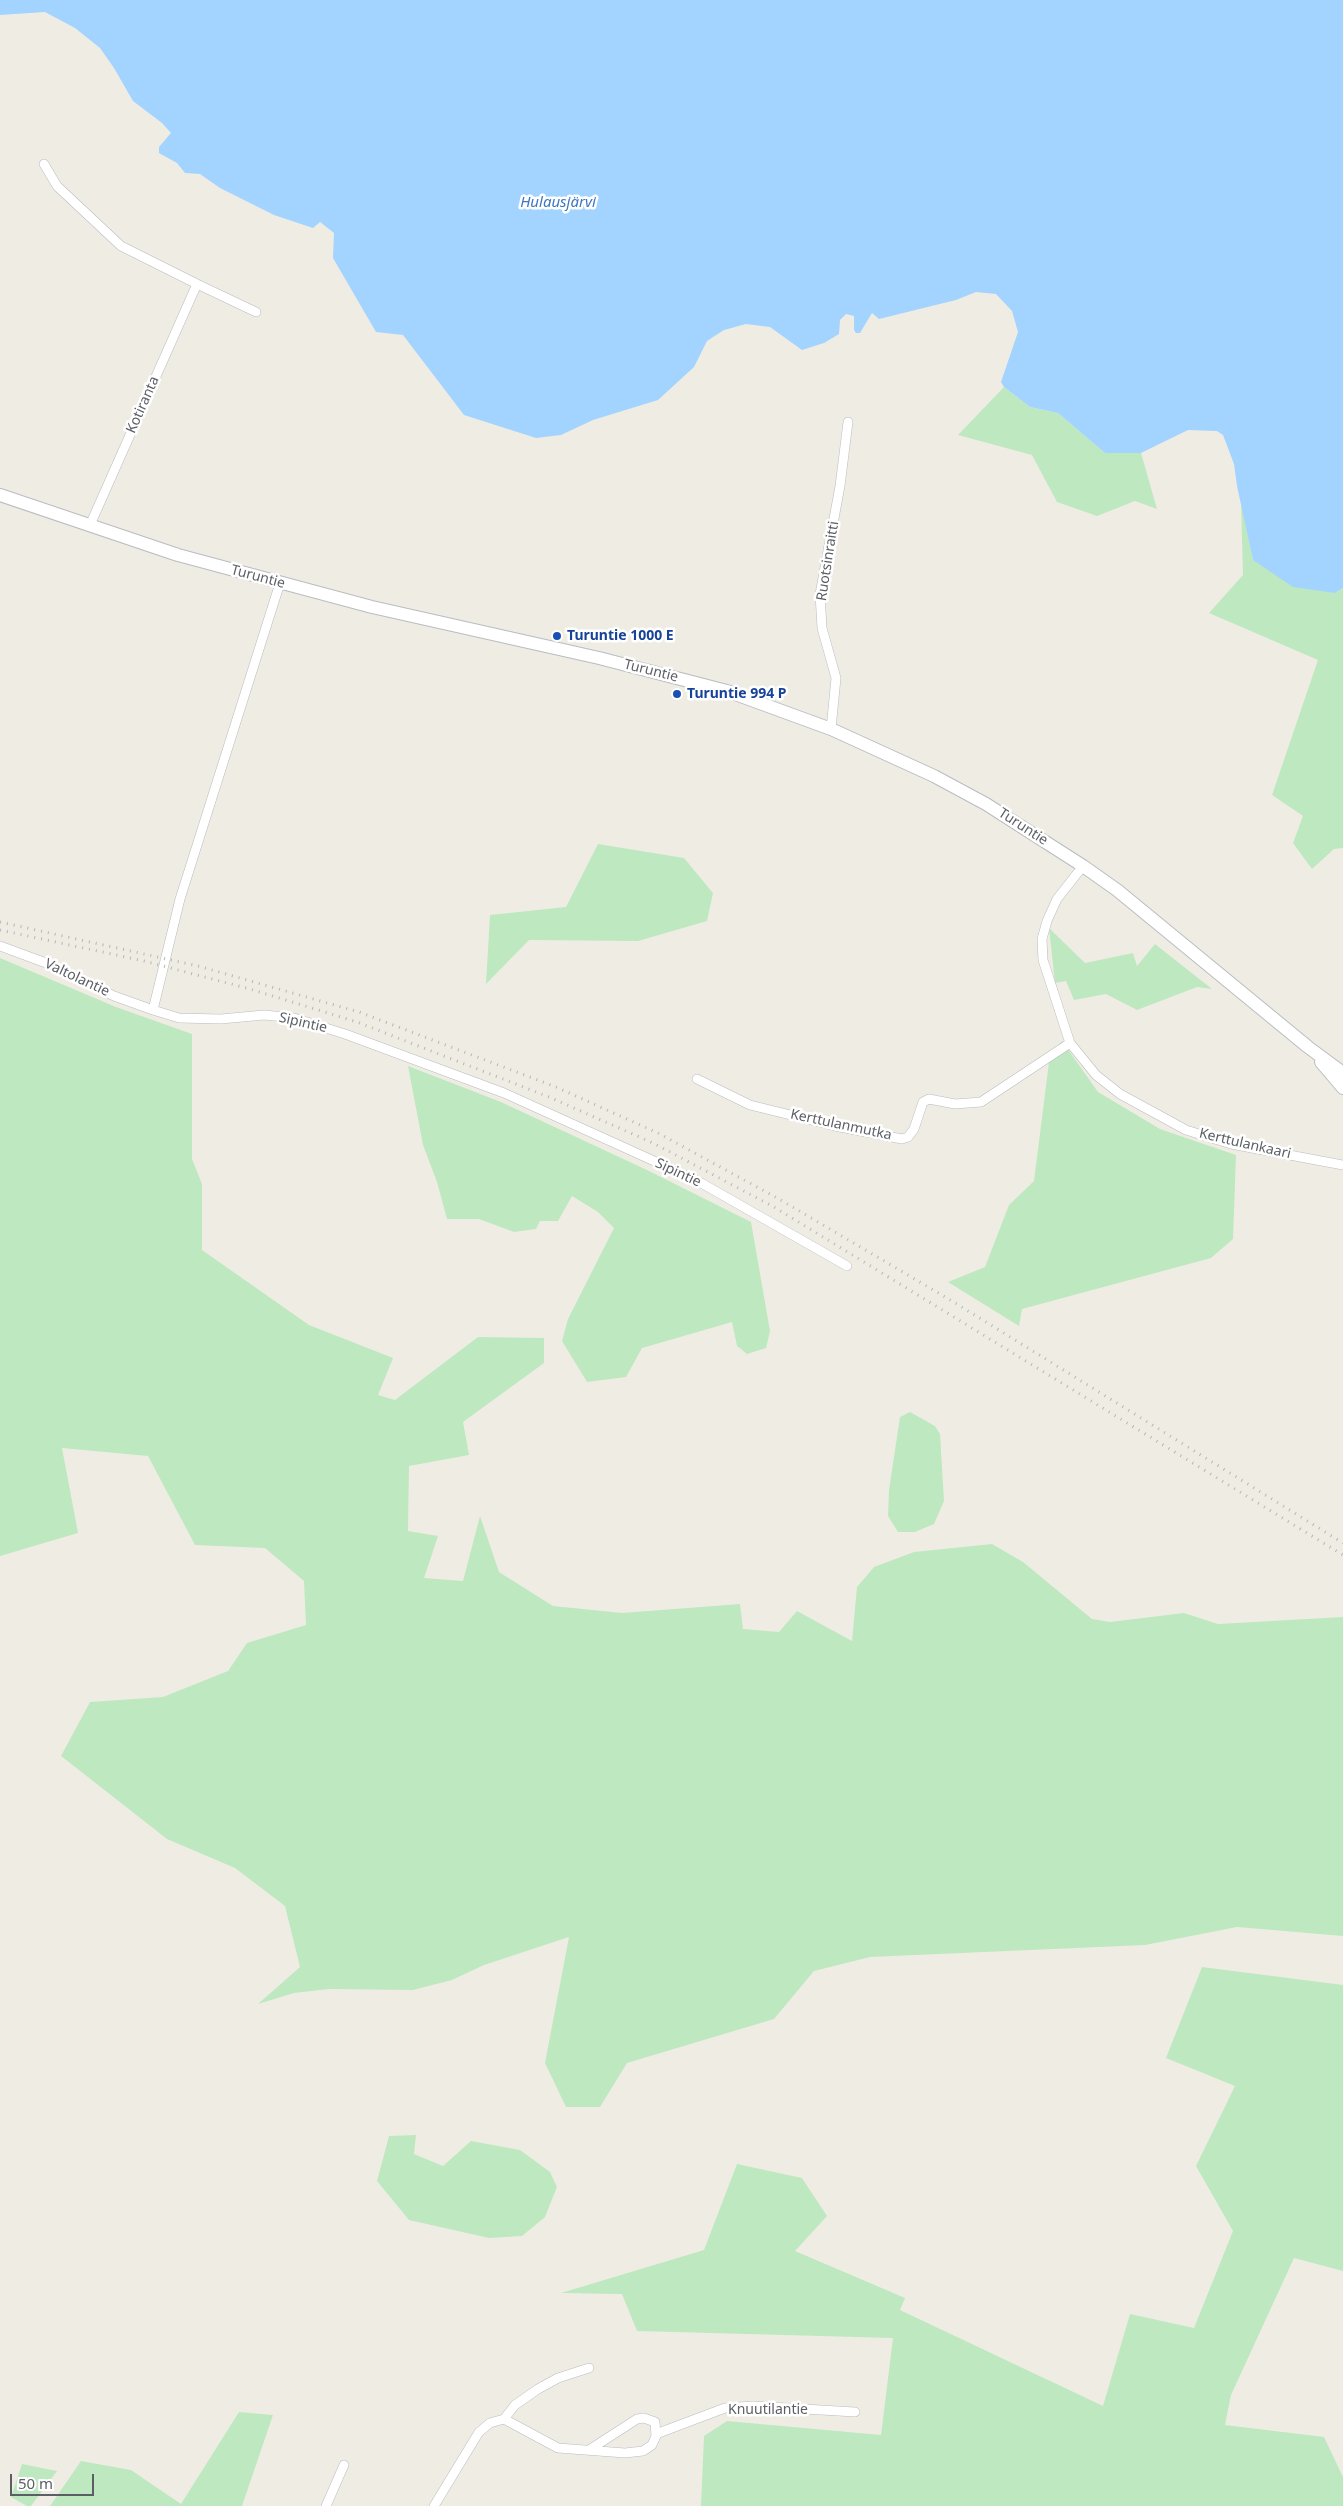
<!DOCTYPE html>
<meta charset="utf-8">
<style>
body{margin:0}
#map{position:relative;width:1343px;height:2506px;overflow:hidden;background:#efede3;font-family:"Noto Sans",sans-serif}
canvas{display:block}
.scale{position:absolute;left:10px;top:2474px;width:84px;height:22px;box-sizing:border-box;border:2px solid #5b5f65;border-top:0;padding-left:6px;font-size:15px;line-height:18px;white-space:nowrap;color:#5b5f65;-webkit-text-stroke:4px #fff;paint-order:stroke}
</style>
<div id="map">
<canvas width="1343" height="2506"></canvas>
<div class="scale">50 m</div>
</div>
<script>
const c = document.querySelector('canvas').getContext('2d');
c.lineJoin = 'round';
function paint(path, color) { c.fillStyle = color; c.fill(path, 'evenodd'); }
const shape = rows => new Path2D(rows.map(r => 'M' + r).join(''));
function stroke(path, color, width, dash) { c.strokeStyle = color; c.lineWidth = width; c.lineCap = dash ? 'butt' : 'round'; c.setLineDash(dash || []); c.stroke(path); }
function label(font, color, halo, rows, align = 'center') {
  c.font = font + ' "Noto Sans",sans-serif'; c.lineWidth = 5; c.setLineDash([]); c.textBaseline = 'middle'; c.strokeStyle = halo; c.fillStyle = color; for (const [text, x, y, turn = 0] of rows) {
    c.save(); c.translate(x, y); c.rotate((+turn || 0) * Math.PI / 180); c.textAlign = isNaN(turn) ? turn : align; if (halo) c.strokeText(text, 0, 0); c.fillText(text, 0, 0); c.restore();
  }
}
paint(shape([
 [1004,387,1030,407,1058,413,1105,453,1141,453,1157,509,1135,501,1097,516,1057,502,1032,455,958,435],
 [1241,501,1253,560,1335,593,1343,588,1343,848,1334,849,1312,869,1293,843,1303,816,1272,795,1318,660,1209,613,1243,575],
 [598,844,684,858,713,893,707,921,638,941,529,940,486,984,490,915,566,907],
 [1049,928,1085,963,1133,953,1137,966,1155,944,1212,989,1197,987,1137,1010,1106,994,1074,1000,1066,981,1055,983],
 [0,958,116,1007,192,1034,192,1159,202,1184,202,1250,309,1325,393,1358,378,1395,395,1400,478,1337,544,1338,544,1363,463,1422,469,1455,409,1466,408,1531,438,1536,424,1578,463,1581,480,1516,499,1572,553,1606,622,1613,740,1604,743,1629,779,1632,797,1611,852,1641,857,1587,874,1567,914,1552,992,1544,1023,1562,1092,1619,1110,1622,1184,1613,1218,1624,1343,1617,1343,1936,1237,1927,1145,1945,870,1957,814,1971,774,2019,627,2063,600,2107,566,2107,545,2063,569,1937,484,1965,452,1980,413,1990,329,1989,294,1993,258,2004,300,1967,285,1906,235,1868,167,1839,61,1756,90,1702,163,1697,228,1671,247,1643,306,1625,304,1581,265,1548,195,1545,148,1456,62,1448,78,1533,0,1556],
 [1062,1041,1098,1092,1160,1129,1236,1155,1233,1239,1211,1258,1022,1309,1019,1326,948,1282,985,1267,1009,1205,1034,1181,1050,1054],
 [408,1066,501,1102,647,1170,751,1222,770,1331,766,1348,747,1354,737,1346,732,1322,642,1348,626,1377,587,1382,562,1341,568,1319,614,1228,598,1212,572,1196,558,1221,540,1221,536,1229,514,1232,479,1219,447,1219,437,1182,423,1145],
 [910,1412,935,1426,940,1434,944,1501,934,1524,915,1532,898,1532,888,1516,889,1490,900,1417],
 [1202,1967,1343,1985,1343,2271,1294,2258,1231,2395,1225,2425,1324,2437,1343,2477,1343,2506,701,2506,704,2436,727,2421,881,2435,893,2338,637,2331,622,2294,561,2293,704,2250,737,2164,802,2178,827,2216,795,2251,905,2298,900,2310,1103,2406,1130,2314,1194,2328,1233,2231,1196,2166,1235,2086,1166,2058],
 [416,2135,414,2154,443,2166,471,2141,520,2150,550,2172,557,2187,545,2217,522,2236,489,2238,409,2220,377,2181,389,2136],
 [239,2412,273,2415,242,2506,50,2506,81,2461,131,2470,181,2504],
 [22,2464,57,2471,31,2506,27,2506,11,2497]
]), '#bee8c0');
paint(shape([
 [0,0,1343,0,1343,588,1335,593,1293,587,1253,560,1237,486,1234,464,1223,435,1217,431,1188,430,1141,453,1105,453,1058,413,1030,407,1004,387,1001,382,1018,332,1012,311,996,294,976,292,956,300,879,319,872,313,860,333,856,333,854,330,854,316,846,314,840,320,839,334,824,343,802,350,770,327,746,324,724,330,707,341,694,367,658,400,593,420,561,435,536,438,464,415,403,335,376,332,333,258,334,233,320,222,313,228,274,215,220,188,200,174,185,173,177,163,159,153,159,147,171,133,162,123,133,101,114,68,100,48,75,28,45,12,0,15]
]), '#a3d3ff');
const minor = shape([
 [44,164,57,186,121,246,197,284,90,525],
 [197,284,256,312],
 [280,583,180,899,153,1010,179,1018,221,1019,264,1015,294,1018,345,1034,504,1093,696,1180,847,1266],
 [831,729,836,678,822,628,820,594,840,486,848,422],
 [1083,866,1057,899,1047,921,1042,939,1043,960,1070,1043,1096,1075,1120,1094,1186,1130,1231,1144,1343,1165],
 [0,946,46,963,114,996,153,1010],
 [697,1079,750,1105,835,1126,902,1139,908,1137,914,1129,923,1102,929,1099,955,1104,981,1102,1070,1043],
 [504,2419,515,2405,538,2389,558,2378,589,2368],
 [656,2434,725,2408,753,2406,855,2412],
 [326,2506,344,2465],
 [434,2506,479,2432,490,2423,504,2419,558,2448,625,2453,643,2451,652,2445,656,2436,655,2422,644,2418,637,2419,589,2450]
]);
const secondary = shape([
 [0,495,178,555,372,607,599,658,727,691,831,729,934,776,986,804,1083,866,1117,890,1308,1047,1343,1073],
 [1321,1062,1343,1088]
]);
stroke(minor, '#b8bbc0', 10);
stroke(secondary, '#b9bcc2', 14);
stroke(minor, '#fff', 9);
stroke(secondary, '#fff', 12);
stroke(shape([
 [0,922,198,966,359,1012,556,1087,658,1133,779,1199,952,1301,1343,1543],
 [0,930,144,961,250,989,357,1022,549,1097,653,1143,774,1207,1343,1555]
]), '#b5b6b6', 3, [1, 6]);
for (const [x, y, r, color] of [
 [557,636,5,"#1a4fb4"],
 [677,694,5,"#1a4fb4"]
]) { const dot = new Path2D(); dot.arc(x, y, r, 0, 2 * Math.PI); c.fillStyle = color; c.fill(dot); stroke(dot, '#fff', 2); }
label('14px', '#5b5f65', '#fff', [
 ["Kotiranta",143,405,-66],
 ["Ruotsinraitti",828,561,-81],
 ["Turuntie",258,577,15],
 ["Turuntie",651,671,14],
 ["Turuntie",1023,827,33],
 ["Valtolantie",77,978,25],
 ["Sipintie",303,1023,13],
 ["Kerttulanmutka",841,1125,12],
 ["Kerttulankaari",1245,1144,13],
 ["Sipintie",678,1173,25],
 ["Knuutilantie",768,2410]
]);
label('bold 14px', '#164399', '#fff', [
 ["Turuntie 1000 E",567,636],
 ["Turuntie 994 P",687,694]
], 'left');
label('italic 15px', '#3d77c0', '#fff', [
 ["Hulausjärvi",558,203]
]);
</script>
